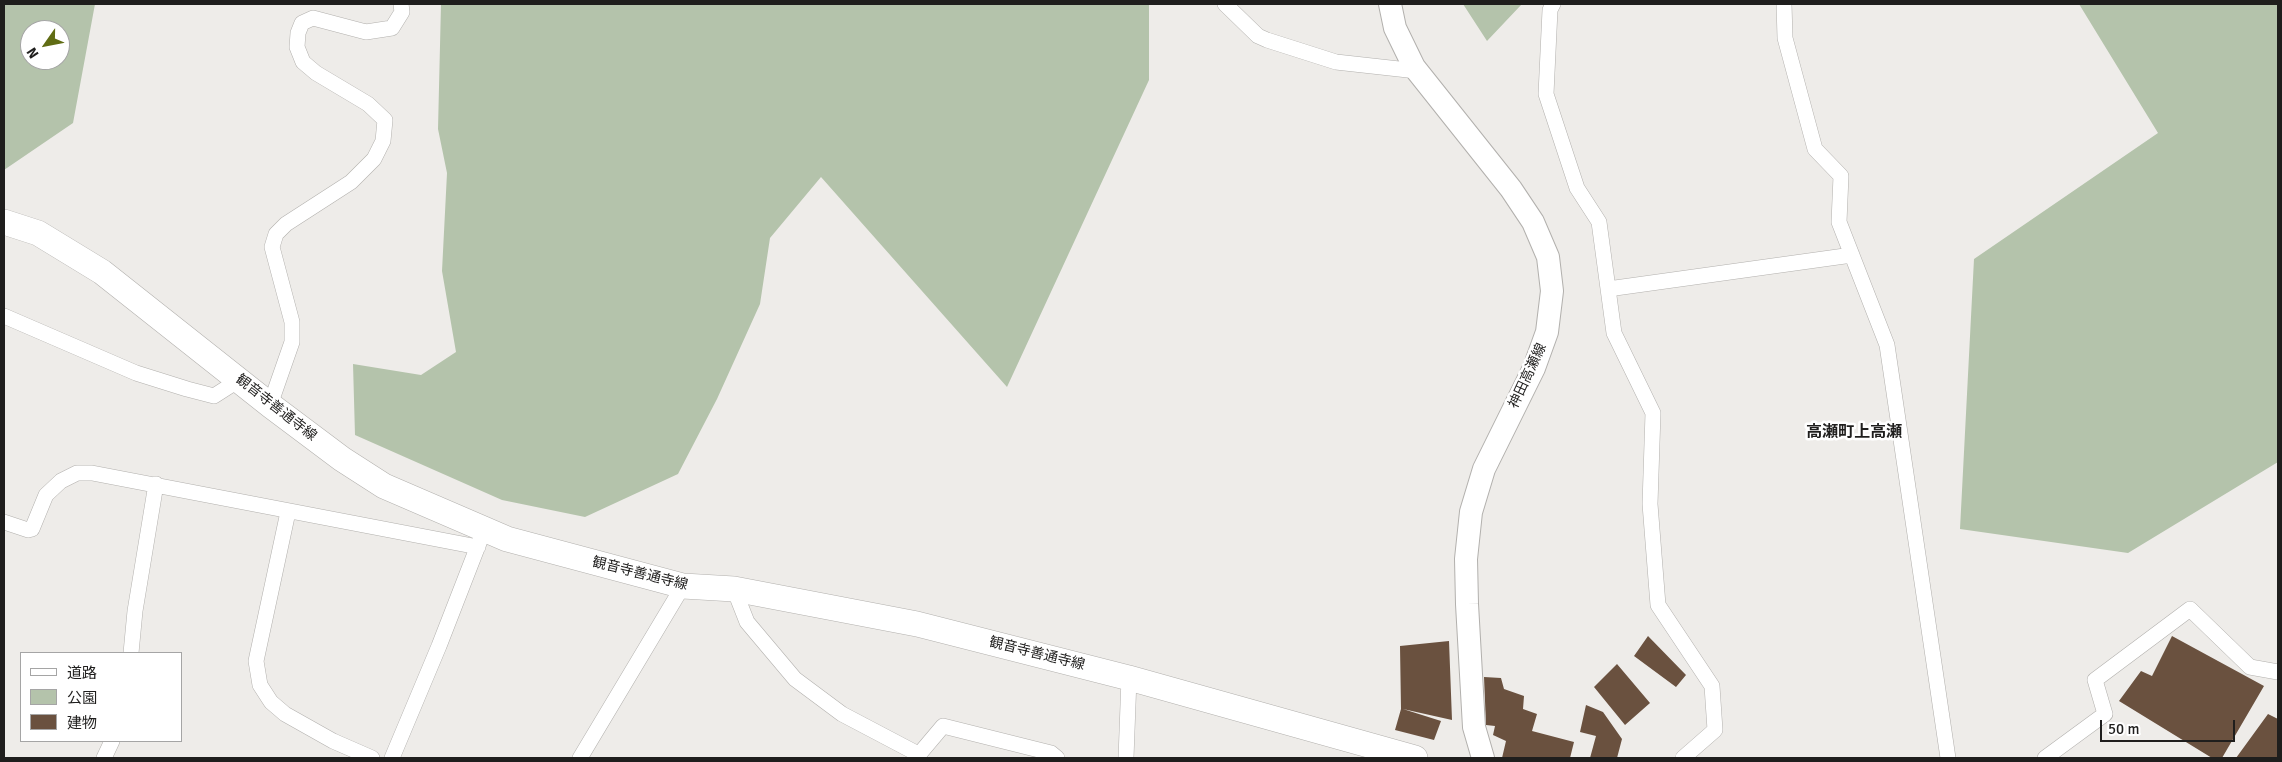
<!DOCTYPE html>
<meta charset="utf-8">
<style>
body{margin:0}
#map{position:relative;width:2282px;height:762px;overflow:hidden;background:#eeece9;font-family:Signika,"Noto Sans JP",sans-serif}
canvas{display:block}
.frame{position:absolute;inset:0;border:5px solid #1f1e1d;pointer-events:none}
.legend{position:absolute;left:20px;top:652px;width:162px;height:90px;box-sizing:border-box;background:#fff;border:1px solid #a5a5a5;margin:0;padding:6px 9px;list-style:none;font-size:15px;color:#1f1e1d}
.legend li{display:flex;align-items:center;gap:10px;height:25px}
.legend b{width:25px;border:1px solid #a5a5a5}
.north{position:absolute;left:20px;top:20px;width:50px;height:50px;box-sizing:border-box;background:#fff;border:1px solid #a5a5a5;border-radius:50%;rotate:237deg;font-size:14px;font-weight:700;line-height:20px;text-align:center;color:#1f1e1d}
.north::after{content:'';display:block;margin:auto;width:18px;height:22px;background:#606c14;clip-path:polygon(50% 0,100% 100%,50% 72%,0 100%)}
.scale{position:absolute;left:2100px;top:720px;width:135px;height:22px;box-sizing:border-box;border:2px solid #1f1e1d;border-top:0;padding-left:6px;font-size:15px;line-height:18px;white-space:nowrap;color:#1f1e1d;-webkit-text-stroke:4px #fff;paint-order:stroke}
</style>
<div id="map">
<canvas width="2282" height="762"></canvas>
<div class="frame"></div>
<ul class="legend">
<li><b style="height:6px;background:#fff"></b>道路</li>
<li><b style="height:14px;background:#b4c3ab"></b>公園</li>
<li><b style="height:14px;background:#6a513f"></b>建物</li>
</ul>
<div class="north">N</div>
<div class="scale">50 m</div>
</div>
<script>
const c = document.querySelector('canvas').getContext('2d');
c.lineJoin = 'round';
function paint(path, color) { c.fillStyle = color; c.fill(path, 'evenodd'); }
const shape = rows => new Path2D(rows.map(r => 'M' + r).join(''));
function stroke(path, color, width, dash) { c.strokeStyle = color; c.lineWidth = width; c.lineCap = dash ? 'butt' : 'round'; c.setLineDash(dash || []); c.stroke(path); }
function label(font, color, halo, rows, align = 'center') {
  c.font = font + ' Signika,"Noto Sans JP",sans-serif'; c.lineWidth = 5; c.setLineDash([]); c.textBaseline = 'middle'; c.strokeStyle = halo; c.fillStyle = color; for (const [text, x, y, turn = 0] of rows) {
    c.save(); c.translate(x, y); c.rotate((+turn || 0) * Math.PI / 180); c.textAlign = isNaN(turn) ? turn : align; if (halo) c.strokeText(text, 0, 0); c.fillText(text, 0, 0); c.restore();
  }
}
paint(shape([
 [4,4,95,4,73,123,4,170],
 [30,30,60,30,60,60,30,60],
 [441,4,1149,4,1149,80,1007,387,821,177,770,238,760,304,717,399,678,474,585,517,502,500,355,435,353,364,421,375,456,352,442,271,447,173,438,129],
 [1463,4,1522,4,1487,41],
 [2079,4,2278,4,2278,462,2128,553,1960,529,1974,259,2158,133]
]), '#b4c3ab');
paint(shape([
 [1648,636,1686,675,1676,687,1634,656],
 [2172,636,2264,686,2222,758,2212,758,2119,701,2141,671,2152,676],
 [1449,641,1452,720,1403,709,1441,721,1434,740,1395,730,1401,709,1400,646],
 [1617,664,1650,703,1625,725,1594,687],
 [1484,677,1501,678,1504,689,1524,696,1523,709,1537,714,1532,731,1574,742,1570,758,1502,758,1506,741,1493,735,1495,726,1486,725],
 [1586,705,1603,712,1622,739,1617,758,1590,758,1596,736,1580,732],
 [2268,714,2278,719,2278,758,2236,758]
]), '#6a513f');
const minor = shape([
 [1225,4,1258,36,1267,40,1336,62,1417,71],
 [1553,4,1550,10,1546,94,1577,188,1599,222,1614,333,1653,413,1650,504,1658,605,1712,686,1715,730,1683,758],
 [1784,4,1785,38,1815,149,1841,176,1839,222,1887,345,1948,758],
 [1608,289,1852,255],
 [4,316,136,373,187,389,214,396,239,380],
 [270,405,292,342,292,322,272,247,276,234,286,224,351,182,374,159,383,141,385,120,368,104,316,73,303,62,297,47,298,33,302,23,313,18,366,32,392,28,402,12,401,4],
 [288,512,256,661,260,685,271,702,285,714,333,741,372,758],
 [4,522,28,530,32,529,46,495,61,481,77,473,92,473,478,547],
 [734,589,747,622,795,679,842,714,918,754],
 [131,653,135,611,156,484],
 [104,758,112,741],
 [392,758,439,646,481,538],
 [580,758,683,586],
 [916,758,943,726,1051,753,1057,758],
 [1126,758,1129,678],
 [2045,758,2105,714,2095,680,2190,609,2250,667,2278,672]
]);
const secondary = shape([
 [1390,4,1395,28,1414,67,1511,189,1533,222,1548,257,1552,291,1547,332,1534,368,1484,469,1471,512,1466,559,1467,604,1474,727,1483,758]
]);
const primary = shape([
 [4,222,38,233,102,272,270,405,342,459,384,486,507,539,683,586,734,589,917,624,1129,678,1415,758]
]);
stroke(minor, '#b2b0ad', 16);
stroke(secondary, '#b2b0ad', 24);
stroke(primary, '#b2b0ad', 26);
stroke(minor, '#fff', 15);
stroke(secondary, '#fff', 22);
stroke(primary, '#fff', 25);
label('14px', '#1f1e1d', '#fff', [
 ["神田高瀬線",1528,376,-65],
 ["観音寺善通寺線",276,408,38],
 ["観音寺善通寺線",640,574,14],
 ["観音寺善通寺線",1037,654,14]
]);
label('bold 16px', '#1f1e1d', '#fff', [
 ["高瀬町上高瀬",1854,433]
]);
</script>
